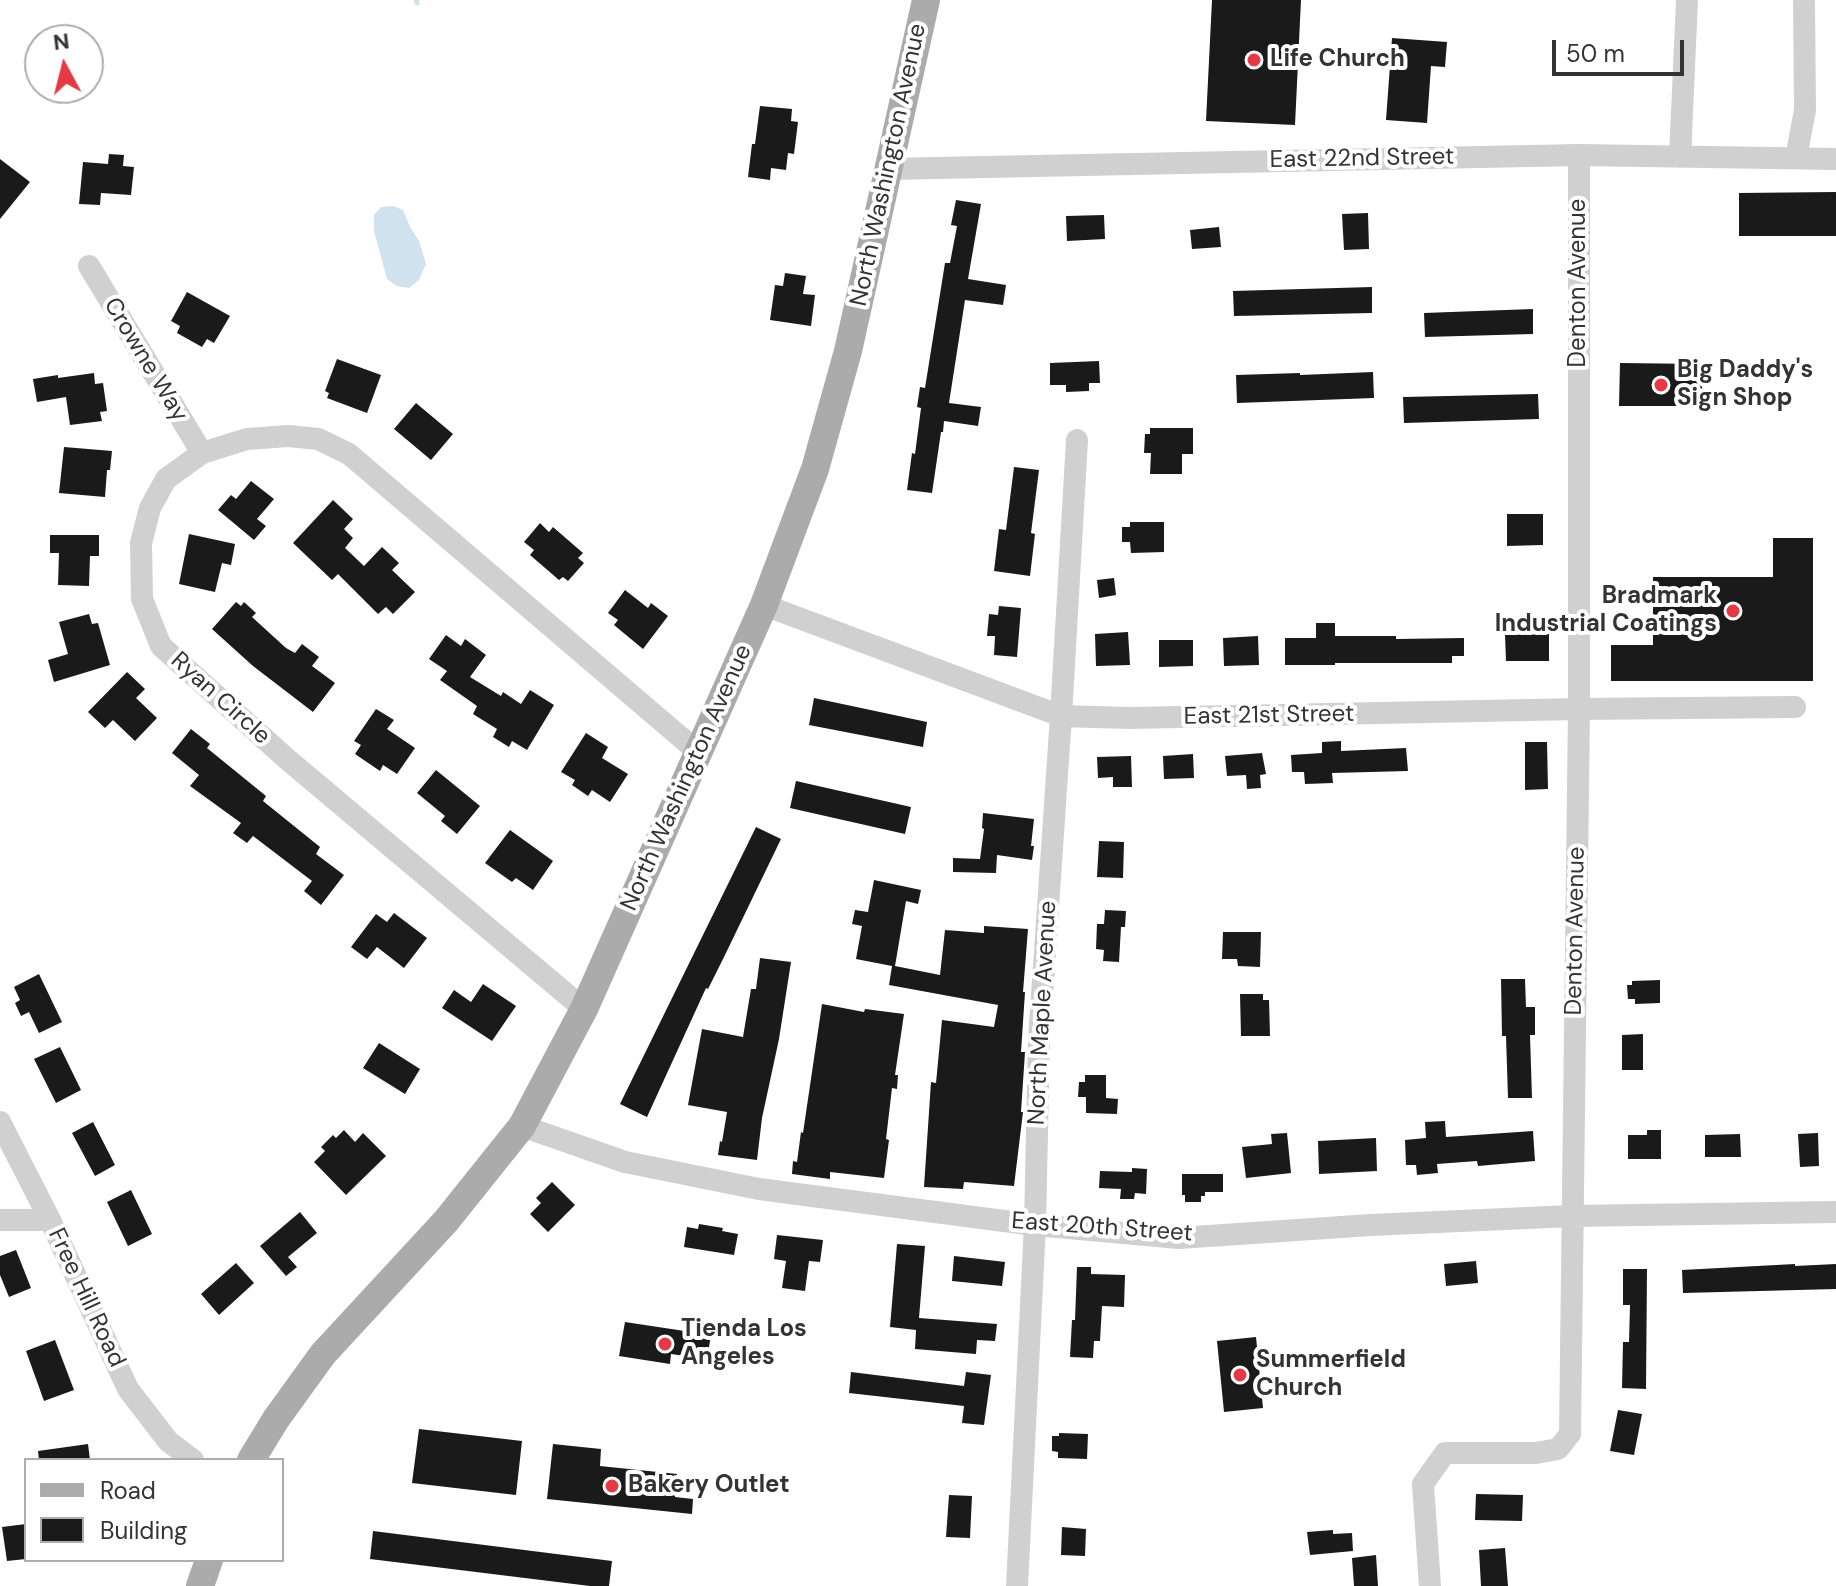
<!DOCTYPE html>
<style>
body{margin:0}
#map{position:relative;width:1836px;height:1586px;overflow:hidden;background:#fff;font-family:"DM Sans",sans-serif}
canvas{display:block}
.legend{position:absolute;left:24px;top:1458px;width:260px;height:104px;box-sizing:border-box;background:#fff;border:2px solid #adadad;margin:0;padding:10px 14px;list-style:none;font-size:24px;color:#333}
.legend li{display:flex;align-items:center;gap:16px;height:40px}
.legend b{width:40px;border:2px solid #adadad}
.north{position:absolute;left:24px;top:24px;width:80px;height:80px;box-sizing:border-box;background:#fff;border:2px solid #adadad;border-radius:50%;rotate:353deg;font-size:22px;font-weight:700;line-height:32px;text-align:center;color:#333}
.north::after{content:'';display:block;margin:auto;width:28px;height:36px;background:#e63946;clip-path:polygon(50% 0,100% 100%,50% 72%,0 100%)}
.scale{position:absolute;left:1552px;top:40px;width:132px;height:36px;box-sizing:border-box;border:4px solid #333;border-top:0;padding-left:10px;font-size:24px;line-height:28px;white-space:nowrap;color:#333;-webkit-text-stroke:6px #fff;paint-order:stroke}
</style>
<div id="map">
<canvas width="1836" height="1586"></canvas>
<ul class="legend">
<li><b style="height:10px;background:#ababab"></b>Road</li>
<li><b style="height:22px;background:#1a1a1a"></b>Building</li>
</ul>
<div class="north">N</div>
<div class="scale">50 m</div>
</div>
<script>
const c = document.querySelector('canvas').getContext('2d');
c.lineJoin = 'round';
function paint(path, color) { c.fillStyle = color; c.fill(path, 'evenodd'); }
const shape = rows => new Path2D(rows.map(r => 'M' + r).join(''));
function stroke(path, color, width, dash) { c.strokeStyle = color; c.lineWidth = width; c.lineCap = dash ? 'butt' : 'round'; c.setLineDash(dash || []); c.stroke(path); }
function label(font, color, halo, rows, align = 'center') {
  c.font = font + ' "DM Sans",sans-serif'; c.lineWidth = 8; c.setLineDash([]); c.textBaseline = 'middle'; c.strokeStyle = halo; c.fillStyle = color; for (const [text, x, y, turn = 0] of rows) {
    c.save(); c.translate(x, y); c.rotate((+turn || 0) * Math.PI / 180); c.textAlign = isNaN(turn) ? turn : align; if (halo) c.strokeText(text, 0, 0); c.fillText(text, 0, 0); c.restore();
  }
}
paint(shape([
 [394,206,403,210,410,227,419,241,426,264,419,280,409,288,397,286,387,279,374,231,374,215,381,207]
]), '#cfe2ee');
stroke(shape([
 [416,0,417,3]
]), '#cfe2ee', 5);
paint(shape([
 [1212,0,1301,0,1295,125,1206,121],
 [1392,38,1447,42,1445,67,1431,66,1427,123,1386,120],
 [760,106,792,109,791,121,798,122,794,154,788,153,786,170,771,168,770,180,748,177,752,144,755,144],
 [109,154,124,155,123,166,134,167,131,195,101,193,100,205,79,204,83,162,108,164],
 [0,159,30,182,0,219],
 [1836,192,1836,236,1739,236,1739,193],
 [956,200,981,204,968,279,1006,285,1003,305,965,300,949,403,981,407,978,426,944,421,943,432,941,432,932,493,907,490,912,453,915,454,921,408,917,407,920,387,925,388,945,263,950,263,957,226,951,225],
 [1368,213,1369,249,1344,250,1342,214],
 [1104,215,1105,239,1067,241,1066,216],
 [1219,227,1221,247,1192,249,1190,230],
 [785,273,806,276,803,294,815,295,811,326,770,320,775,285,783,286],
 [1372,287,1372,313,1234,316,1233,291],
 [187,292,230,316,214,343,207,339,202,347,177,333,180,326,171,321],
 [1533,309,1533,334,1425,337,1424,313],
 [337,359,381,375,367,413,327,398,329,393,325,391],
 [1099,361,1100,383,1089,383,1089,391,1066,392,1066,385,1050,385,1050,363],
 [1620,363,1702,364,1702,406,1619,406],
 [1373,372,1374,398,1237,403,1236,375,1300,373,1300,375],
 [94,373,95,384,103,383,107,411,100,412,102,421,70,425,66,397,37,402,33,379,58,375,58,378],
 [1538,394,1539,419,1404,423,1403,397],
 [416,403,453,434,431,460,394,429],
 [1150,428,1193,428,1193,454,1182,454,1182,474,1150,474,1151,453,1144,453,1145,434,1150,434],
 [64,447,112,451,110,470,107,470,105,497,59,493],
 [1014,467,1039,470,1031,533,1035,534,1030,576,994,571,999,529,1006,530],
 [251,481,274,499,257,519,266,526,254,540,218,510,231,495,236,499],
 [333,500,353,519,344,529,353,538,345,548,364,566,382,547,399,563,392,570,415,592,393,614,386,607,378,614,338,574,332,580,293,543],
 [1507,514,1543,514,1543,545,1507,546],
 [1130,522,1164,522,1164,552,1131,553,1130,542,1122,542,1122,527,1130,527],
 [540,523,549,532,553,527,583,553,578,558,584,563,568,581,563,577,559,580,530,555,534,550,524,542],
 [189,534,235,544,231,565,222,563,215,592,179,584],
 [50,535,99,535,99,556,90,556,89,586,58,585,59,553,50,553],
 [1773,538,1813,538,1813,681,1611,681,1611,645,1653,645,1653,577,1773,577],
 [1114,578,1116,595,1099,598,1097,580],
 [625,590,648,608,651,603,668,616,643,649,614,625,618,620,608,613],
 [236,602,241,606,244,602,256,613,252,617,286,648,295,653,302,644,319,657,312,666,335,683,313,712,253,666,212,629],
 [999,606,1021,608,1017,657,994,655,995,636,987,636,989,614,998,615],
 [89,614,92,624,98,623,110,665,54,682,48,660,68,654,59,622],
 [1316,623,1335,623,1335,636,1396,636,1396,639,1464,638,1464,656,1452,656,1452,663,1335,663,1335,665,1285,665,1285,638,1316,638],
 [1128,632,1130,665,1096,666,1095,634],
 [1549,634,1549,661,1506,661,1505,635],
 [446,635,461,646,465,639,486,655,470,677,501,696,503,692,521,704,530,690,554,705,527,750,512,741,509,747,493,737,497,729,473,714,477,706,440,680,447,671,429,659],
 [1258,636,1259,665,1224,666,1223,638],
 [1159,640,1193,640,1193,666,1159,667],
 [127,672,145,689,136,698,157,718,135,741,113,720,105,728,88,712],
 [814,698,927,722,923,747,809,725],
 [376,709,394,720,387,729,415,748,397,774,383,765,380,771,355,754,361,745,354,741],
 [191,729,210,744,207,748,266,796,263,801,320,847,316,854,344,875,321,905,304,891,312,881,253,836,247,843,233,833,241,823,190,786,199,775,172,753],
 [586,733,608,747,602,758,628,774,610,802,592,790,588,796,572,785,575,780,561,772],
 [1341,741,1341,751,1406,748,1408,771,1332,773,1333,783,1305,784,1304,772,1292,772,1291,755,1322,753,1322,742],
 [1525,742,1547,742,1548,789,1525,790],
 [1262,753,1266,774,1260,775,1261,788,1247,789,1246,775,1227,776,1225,756],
 [1193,754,1194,778,1164,779,1163,756],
 [1131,756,1132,787,1113,787,1113,777,1098,778,1097,757],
 [436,770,480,806,457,834,441,821,445,816,417,793],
 [796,781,911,807,905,834,790,808],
 [983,813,1034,819,1031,846,1034,846,1032,860,997,855,996,873,953,872,953,858,980,859,984,829,982,828],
 [756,827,781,839,724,957,708,989,706,988,647,1117,620,1104],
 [510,830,553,861,533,890,516,878,512,882,485,863],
 [1099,841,1124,842,1123,878,1097,877],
 [874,880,921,890,918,904,906,901,895,966,940,975,945,930,984,933,984,926,1028,929,1023,992,1025,992,1021,1052,1025,1052,1021,1112,1023,1112,1014,1186,964,1182,963,1189,924,1187,931,1082,936,1083,942,1020,994,1027,998,1005,889,985,892,966,856,959,862,926,852,924,855,910,868,912],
 [1105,910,1126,911,1125,927,1121,927,1119,962,1103,961,1104,950,1096,949,1097,924,1104,924],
 [394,913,427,938,404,968,377,947,367,959,351,947,376,914,387,922],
 [1223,932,1261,932,1260,967,1238,966,1237,959,1222,959],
 [760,958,791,962,779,1039,762,1118,757,1160,718,1155,720,1141,722,1142,727,1112,688,1105,702,1029,743,1037,751,989,756,989],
 [39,974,62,1022,39,1033,29,1012,21,1016,15,1003,20,1000,14,987],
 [1501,979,1525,979,1526,1007,1535,1007,1535,1035,1530,1035,1532,1098,1508,1098,1506,1036,1502,1036],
 [1660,980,1660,1003,1635,1004,1635,999,1628,999,1627,985,1632,985,1632,981],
 [483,984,516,1006,492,1041,442,1008,454,990,471,1002],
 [1240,994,1263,994,1263,1000,1269,1000,1270,1036,1241,1036],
 [822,1004,864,1012,865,1009,904,1014,895,1075,898,1075,897,1089,892,1088,886,1139,889,1140,884,1178,830,1172,830,1179,792,1174,793,1161,797,1162,801,1132,803,1133],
 [1643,1034,1643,1070,1622,1070,1622,1035],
 [379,1043,420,1069,405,1094,363,1068],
 [60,1047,81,1090,56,1103,34,1059],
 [1085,1075,1106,1075,1106,1098,1118,1099,1117,1114,1086,1113,1086,1097,1078,1097,1079,1082,1085,1082],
 [1445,1121,1446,1137,1533,1131,1535,1161,1478,1166,1477,1161,1437,1164,1438,1173,1417,1175,1416,1165,1406,1165,1405,1140,1426,1138,1425,1122],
 [93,1122,115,1165,95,1176,72,1133],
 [344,1130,355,1142,363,1133,386,1156,346,1195,314,1162,325,1151,321,1147,333,1135,336,1138],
 [1647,1130,1661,1130,1661,1159,1628,1159,1628,1135,1647,1135],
 [1287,1133,1291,1173,1246,1178,1242,1147,1272,1144,1271,1134],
 [1818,1133,1819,1166,1800,1167,1798,1134],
 [1740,1134,1741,1157,1705,1157,1705,1135],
 [1376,1138,1377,1171,1319,1174,1318,1141],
 [1132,1168,1147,1169,1146,1194,1135,1193,1134,1199,1120,1199,1121,1189,1099,1188,1100,1171,1132,1172],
 [1182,1174,1223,1174,1223,1192,1205,1192,1205,1196,1201,1196,1201,1202,1185,1202,1185,1195,1182,1195],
 [552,1182,575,1205,548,1232,530,1214,541,1203,536,1198],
 [131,1190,152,1234,128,1246,107,1202],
 [300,1212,317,1233,288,1257,297,1267,286,1276,260,1246],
 [699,1224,723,1228,722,1231,738,1234,734,1255,684,1247,687,1227,698,1229],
 [777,1235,823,1240,820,1262,809,1261,805,1291,782,1288,786,1261,774,1259],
 [897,1244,925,1246,919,1318,997,1324,995,1341,977,1340,976,1354,915,1349,916,1330,890,1327],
 [16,1250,31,1288,9,1297,0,1275,0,1256],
 [954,1256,1005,1262,1002,1286,952,1281],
 [1476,1261,1478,1283,1446,1286,1444,1264],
 [236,1263,254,1283,219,1315,201,1294],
 [1795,1264,1795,1266,1836,1264,1836,1289,1683,1293,1682,1270],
 [1077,1267,1091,1267,1091,1274,1125,1275,1124,1307,1102,1306,1100,1341,1094,1341,1093,1358,1070,1357,1072,1320,1075,1320],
 [1623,1269,1647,1269,1646,1389,1622,1388,1623,1342,1629,1342,1630,1305,1623,1305],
 [625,1322,711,1335,707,1359,671,1354,670,1364,619,1356],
 [1256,1337,1263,1408,1224,1412,1217,1341],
 [55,1340,74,1390,44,1401,26,1351],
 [851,1372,964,1386,966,1372,991,1375,984,1425,962,1423,964,1406,849,1393],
 [1618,1410,1642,1414,1634,1455,1610,1451],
 [419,1429,522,1441,516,1495,412,1483],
 [1059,1433,1088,1434,1087,1459,1058,1458,1058,1452,1052,1451,1052,1436,1059,1436],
 [88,1444,90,1460,39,1460,38,1451],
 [553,1444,601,1449,600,1466,677,1474,675,1497,693,1499,692,1514,547,1499],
 [1476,1494,1523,1495,1522,1521,1475,1520],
 [949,1495,972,1496,970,1538,946,1537],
 [26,1524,26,1559,7,1561,2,1527],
 [1062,1527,1086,1529,1085,1556,1061,1555],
 [1333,1530,1333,1534,1352,1533,1353,1551,1310,1555,1307,1532],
 [373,1531,612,1561,609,1586,590,1586,370,1559],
 [1505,1548,1508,1586,1481,1586,1479,1550],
 [1376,1555,1378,1586,1354,1586,1352,1558]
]), '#1a1a1a');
stroke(shape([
 [1680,157,1687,0],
 [1796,158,1805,110,1804,0],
 [887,169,1579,155,1836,159],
 [89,266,202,453],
 [764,605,1061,716,1130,718,1579,709,1795,707],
 [584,1009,287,759,161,646,142,599,141,543,150,508,166,479,202,453,247,439,288,436,318,439,349,454,698,752],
 [0,1122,50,1220,128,1389,168,1441,193,1460],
 [522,1126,625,1162,759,1189,1035,1225,1179,1238,1371,1225,1572,1216,1836,1212],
 [0,1220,50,1220],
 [1017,1586,1035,1225,1039,1039,1061,716,1077,440],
 [1430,1586,1423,1484,1445,1453,1536,1453,1558,1449,1570,1434,1579,709,1579,155]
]), '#d0d0d0', 22);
stroke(shape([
 [251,1460,276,1419,323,1354,446,1221,522,1126,584,1009,764,605,815,469,848,351,926,0],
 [200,1586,209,1560]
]), '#ababab', 28);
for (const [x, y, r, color] of [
 [1254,60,8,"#e63946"],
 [1661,385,8,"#e63946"],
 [1733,611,8,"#e63946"],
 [665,1344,8,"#e63946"],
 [1240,1375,8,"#e63946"],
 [612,1486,8,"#e63946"]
]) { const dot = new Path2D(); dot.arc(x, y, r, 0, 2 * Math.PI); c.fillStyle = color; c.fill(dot); stroke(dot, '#fff', 3); }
label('bold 24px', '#333', '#fff', [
 ["Life Church",1270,60],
 ["Big Daddy's",1677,371],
 ["Sign Shop",1677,399],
 ["Bradmark",1717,597,"right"],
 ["Industrial Coatings",1717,625,"right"],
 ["Tienda Los",681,1330],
 ["Angeles",681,1358],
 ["Summerfield",1256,1361],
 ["Church",1256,1389],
 ["Bakery Outlet",628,1486]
], 'left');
label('24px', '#333', '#fff', [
 ["East 22nd Street",1362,159,-1],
 ["North Washington Avenue",889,165,-78],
 ["Denton Avenue",1579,283,-90],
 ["Crowne Way",145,360,59],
 ["Ryan Circle",220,699,42],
 ["East 21st Street",1269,716,-1],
 ["North Washington Avenue",687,778,-66],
 ["Denton Avenue",1576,931,-89],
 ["North Maple Avenue",1043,1013,-87],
 ["East 20th Street",1102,1228,4],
 ["Free Hill Road",86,1298,65]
]);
</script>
